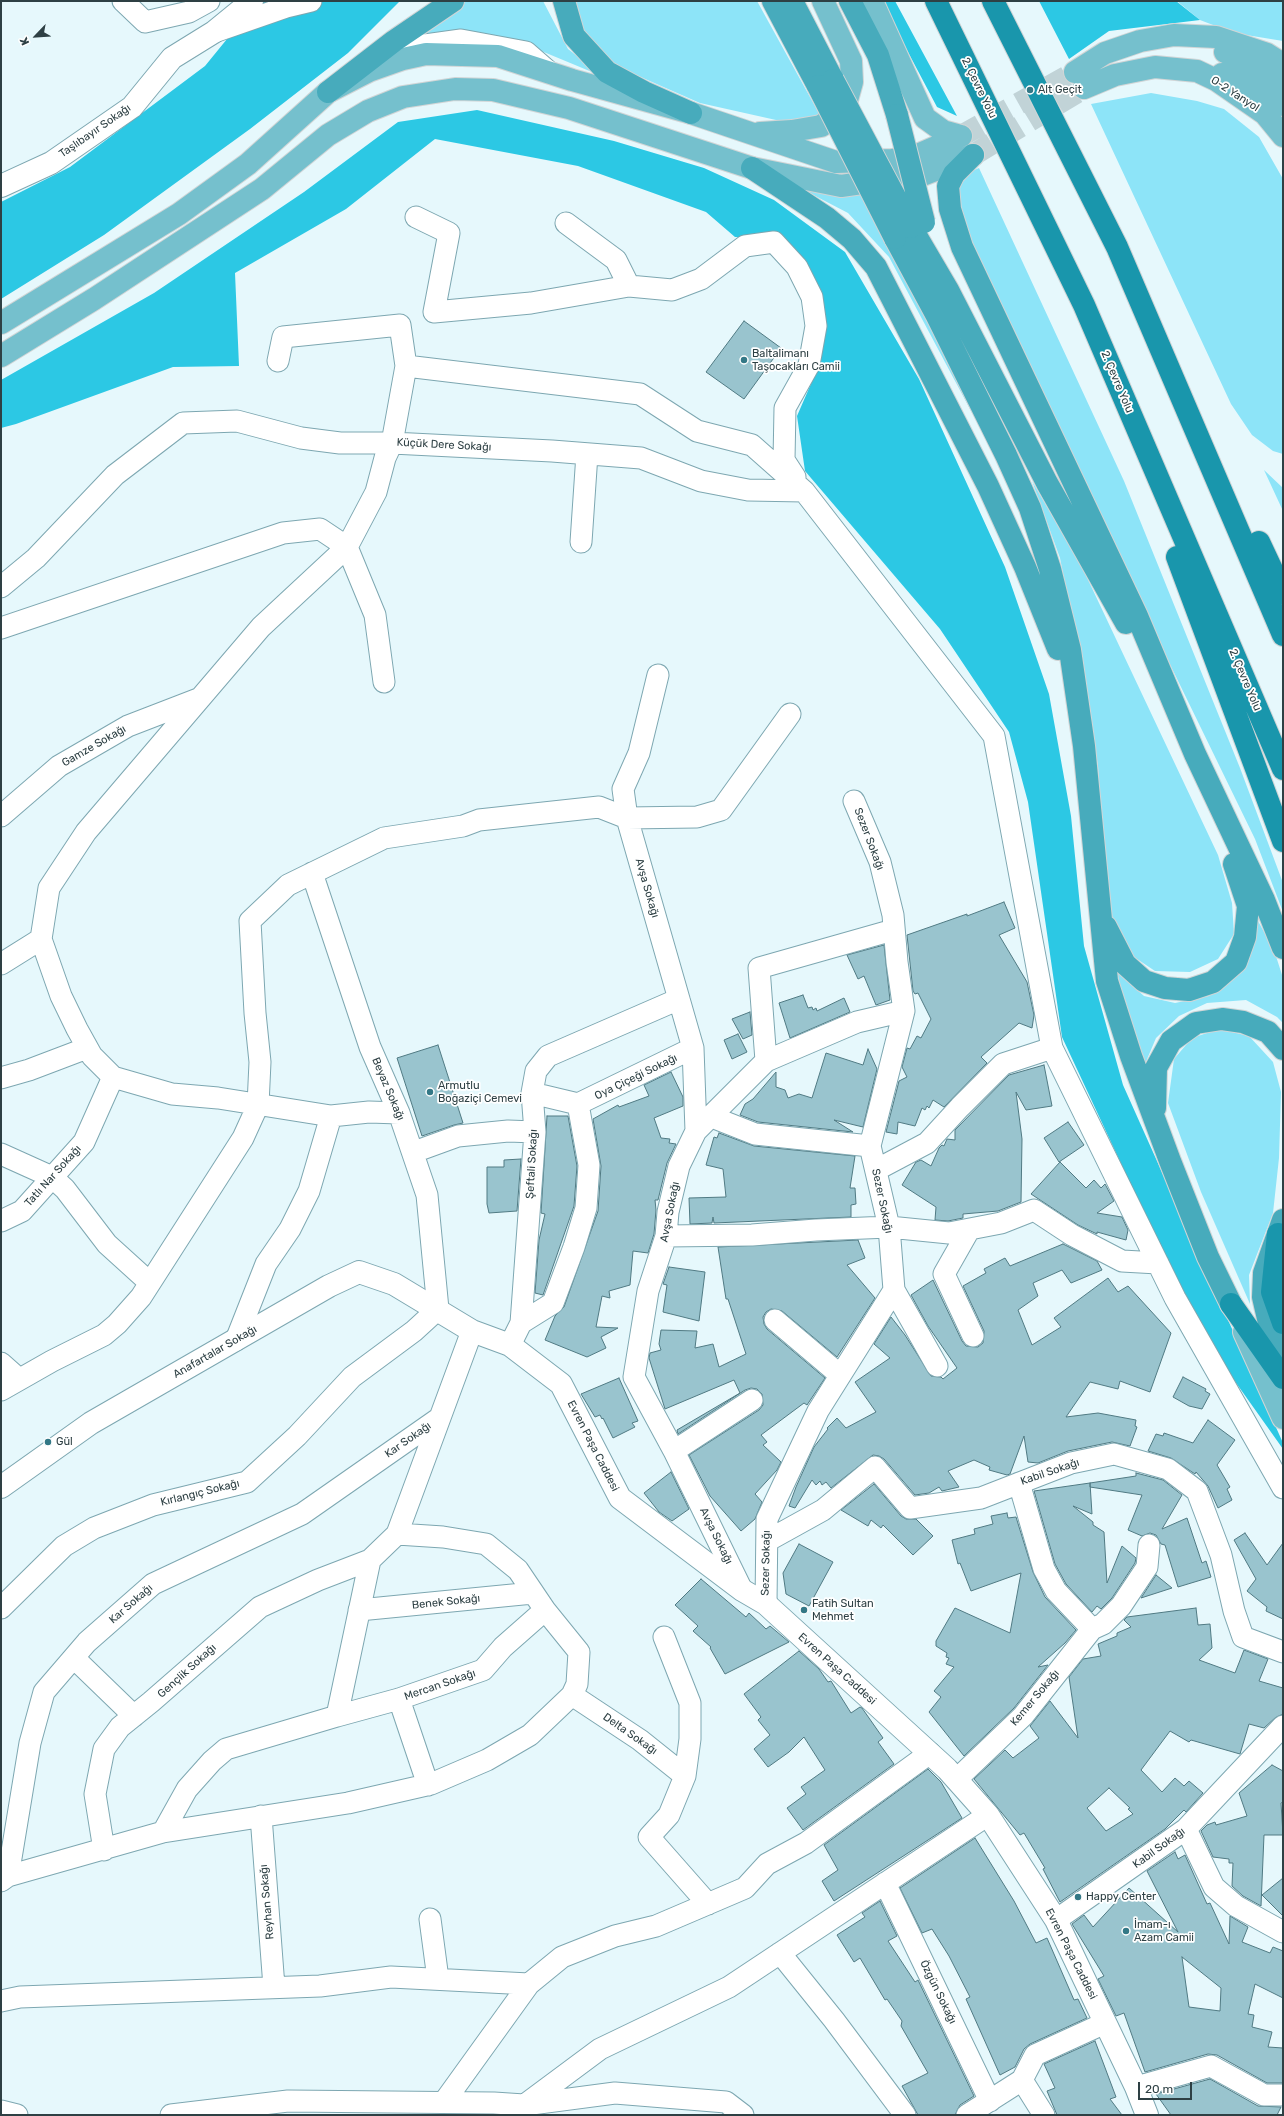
<!DOCTYPE html>
<meta charset="utf-8">
<style>
body{margin:0}
#map{position:relative;width:1284px;height:2116px;overflow:hidden;background:#e6f8fc;font-family:Rubik,sans-serif}
canvas{display:block}
.frame{position:absolute;inset:0;border:2px solid #2e4044;pointer-events:none}
.north{position:absolute;left:16px;top:16px;width:40px;height:40px;-webkit-text-stroke:3px #fff;paint-order:stroke;rotate:245deg;font-size:11px;font-weight:700;line-height:16px;text-align:center;color:#2e4044}
.north::after{content:'';display:block;margin:auto;width:14px;height:18px;background:#2e4044;clip-path:polygon(50% 0,100% 100%,50% 72%,0 100%)}
.scale{position:absolute;left:1138px;top:2082px;width:54px;height:18px;box-sizing:border-box;border:2px solid #2e4044;border-top:0;padding-left:5px;font-size:12px;line-height:14px;white-space:nowrap;color:#2e4044;-webkit-text-stroke:3px #fff;paint-order:stroke}
</style>
<div id="map">
<canvas width="1284" height="2116"></canvas>
<div class="frame"></div>
<div class="north">K</div>
<div class="scale">20 m</div>
</div>
<script>
const c = document.querySelector('canvas').getContext('2d');
c.lineJoin = 'round';
function paint(path, color) { c.fillStyle = color; c.fill(path, 'evenodd'); }
const shape = rows => new Path2D(rows.map(r => 'M' + r).join(''));
function stroke(path, color, width, dash) { c.strokeStyle = color; c.lineWidth = width; c.lineCap = dash ? 'butt' : 'round'; c.setLineDash(dash || []); c.stroke(path); }
function label(font, color, halo, rows, align = 'center') {
  c.font = font + ' Rubik,sans-serif'; c.lineWidth = 3.5; c.setLineDash([]); c.textBaseline = 'middle'; c.strokeStyle = halo; c.fillStyle = color; for (const [text, x, y, turn = 0] of rows) {
    c.save(); c.translate(x, y); c.rotate((+turn || 0) * Math.PI / 180); c.textAlign = isNaN(turn) ? turn : align; if (halo) c.strokeText(text, 0, 0); c.fillText(text, 0, 0); c.restore();
  }
}
paint(shape([
 [463,1,543,1,568,49,604,77,510,38,449,31,405,45],
 [570,1,757,1,821,117,810,121,776,120,700,103,611,64,578,28],
 [1177,1,1283,1,1283,41,1234,33,1200,20],
 [1151,93,1197,101,1224,109,1259,137,1283,179,1283,454,1273,451,1252,435,1231,404,1091,104],
 [979,168,1124,481,1240,768,1283,883,1283,912,1255,839,1069,457,972,245,955,194,965,174],
 [798,187,865,194,995,456,889,257,848,213],
 [1264,470,1283,488,1283,511],
 [1032,481,1082,567,1218,855,1232,903,1234,934,1218,959,1190,972,1155,971,1131,955,1111,920,1104,869,1098,766,1078,650,1060,558],
 [1253,912,1274,950,1283,978,1283,1023,1277,1017,1246,1000,1207,1003,1179,1016,1156,1038,1145,1064,1128,1023,1117,972,1144,996,1175,1003,1209,996,1235,977,1251,943],
 [1219,1029,1249,1036,1273,1062,1281,1092,1279,1158,1273,1213,1249,1275,1250,1304,1201,1192,1168,1103,1174,1059,1192,1038]
]), '#8de4f8');
paint(shape([
 [258,1,400,1,348,53,250,129,104,235,1,299,1,202,70,167,205,66],
 [881,1,895,1,957,116,937,107],
 [1039,1,1176,1,1200,20,1109,31,1069,59],
 [477,110,614,141,704,168,774,200,845,252,919,379,1005,567,1049,694,1071,816,1084,946,1123,1085,1283,1443,1283,1449,1234,1380,1166,1260,1062,1037,1028,802,1009,732,940,629,805,471,797,416,817,370,825,313,821,290,784,238,735,237,706,212,578,166,435,139,346,209,235,273,239,366,173,367,16,424,1,428,1,380,154,293,304,192,398,122]
]), '#2cc8e4');
const building = shape([
 [744,321,781,348,744,399,706,372,744,321],
 [1004,902,1015,928,999,935,1027,982,1034,1015,1032,1028,1019,1023,981,1057,987,1063,944,1107,933,1100,929,1108,927,1106,925,1110,922,1108,915,1126,898,1122,897,1134,886,1132,899,1081,907,1077,902,1067,907,1048,910,1049,917,1036,921,1038,931,1019,918,993,915,994,913,991,907,935,967,914,967,916,1004,902],
 [884,945,890,1000,876,1005,864,976,858,979,847,955,884,945],
 [803,995,808,1008,812,1007,813,1010,816,1008,817,1011,844,998,850,1012,790,1038,779,1003,803,995],
 [750,1012,752,1035,743,1039,732,1019,750,1012],
 [738,1034,747,1052,732,1059,724,1040,738,1034],
 [438,1045,463,1123,454,1125,422,1136,397,1058,438,1045],
 [868,1049,877,1069,863,1127,834,1120,853,1132,758,1122,740,1115,745,1104,753,1099,776,1072,776,1087,785,1090,788,1098,799,1094,812,1098,826,1053,863,1065,868,1049],
 [1044,1065,1052,1106,1026,1110,1016,1092,1022,1139,1021,1202,998,1211,963,1214,963,1218,948,1221,935,1220,936,1207,902,1185,916,1162,921,1160,931,1166,939,1148,942,1145,944,1146,947,1139,955,1140,955,1130,1009,1075,1044,1065],
 [671,1072,683,1097,683,1106,654,1118,661,1138,670,1139,669,1143,676,1144,667,1163,658,1200,655,1200,656,1210,654,1234,648,1253,633,1251,630,1285,609,1291,610,1298,602,1296,596,1327,618,1328,601,1337,606,1348,587,1357,545,1340,555,1316,564,1307,598,1211,601,1166,593,1119,618,1105,619,1107,649,1096,644,1085,671,1072],
 [547,1116,568,1116,577,1166,574,1206,543,1295,535,1293,539,1240,545,1214,541,1213,547,1116],
 [1068,1122,1084,1145,1059,1162,1044,1138,1068,1122],
 [719,1133,754,1146,855,1156,850,1188,855,1188,856,1204,851,1205,851,1217,714,1223,713,1217,712,1223,690,1224,689,1198,726,1197,723,1169,706,1165,714,1137,717,1138,719,1133],
 [521,1159,517,1211,489,1213,487,1204,487,1167,504,1167,504,1160,521,1159],
 [1060,1162,1086,1188,1094,1180,1101,1188,1105,1184,1114,1201,1097,1213,1122,1217,1128,1230,1126,1240,1097,1232,1097,1234,1078,1225,1031,1194,1060,1162],
 [858,1240,865,1258,847,1265,875,1298,837,1357,782,1311,771,1309,766,1312,763,1317,764,1324,767,1329,825,1378,807,1405,804,1403,761,1435,767,1442,763,1445,781,1462,777,1470,755,1494,762,1502,755,1519,741,1531,710,1496,689,1455,759,1410,763,1405,762,1394,757,1389,751,1388,745,1390,678,1434,677,1430,740,1393,734,1380,665,1409,649,1358,650,1353,661,1350,659,1344,661,1330,697,1331,695,1348,713,1344,719,1367,746,1354,728,1299,726,1299,718,1247,858,1240],
 [1063,1244,1097,1261,1102,1270,1071,1283,1062,1270,1033,1283,1038,1296,1018,1310,1032,1345,1061,1327,1054,1318,1108,1278,1118,1292,1128,1286,1171,1333,1150,1392,1120,1381,1118,1389,1090,1382,1066,1417,1098,1413,1136,1420,1135,1426,1137,1427,1130,1446,1112,1442,1068,1451,1038,1463,1028,1462,1024,1436,1010,1474,1007,1475,989,1470,990,1467,974,1460,948,1471,959,1487,942,1491,939,1487,929,1493,915,1495,884,1459,879,1456,873,1455,831,1488,826,1482,822,1485,820,1481,816,1485,812,1480,795,1508,789,1506,796,1487,814,1447,828,1429,827,1428,837,1418,846,1428,876,1412,855,1382,890,1358,874,1344,891,1317,905,1335,931,1376,941,1377,943,1379,957,1368,928,1326,911,1295,933,1280,962,1341,966,1346,978,1347,983,1343,984,1331,963,1286,986,1273,984,1269,1005,1258,1010,1266,1063,1244],
 [669,1267,705,1272,699,1321,663,1312,667,1285,663,1284,669,1267],
 [1183,1377,1206,1389,1205,1391,1210,1394,1202,1409,1189,1406,1173,1397,1183,1377],
 [619,1378,638,1421,632,1423,635,1427,613,1438,603,1418,602,1419,600,1415,595,1417,581,1394,619,1378],
 [1208,1420,1235,1440,1217,1465,1230,1487,1227,1489,1232,1500,1218,1508,1208,1486,1196,1472,1195,1474,1171,1458,1148,1451,1156,1434,1163,1436,1164,1433,1193,1443,1208,1420],
 [671,1472,689,1509,672,1521,659,1512,644,1493,671,1472],
 [1136,1473,1163,1480,1182,1495,1162,1529,1187,1518,1202,1563,1206,1561,1211,1577,1178,1587,1165,1545,1161,1544,1156,1535,1150,1533,1142,1536,1128,1530,1142,1495,1090,1487,1090,1483,1136,1476,1136,1473],
 [1090,1483,1092,1514,1073,1506,1093,1522,1093,1525,1104,1532,1107,1583,1122,1546,1136,1558,1135,1563,1112,1598,1101,1609,1097,1606,1092,1612,1066,1584,1055,1564,1034,1491,1090,1483],
 [874,1484,901,1516,906,1519,916,1519,933,1536,913,1555,883,1525,881,1528,871,1520,868,1526,841,1510,874,1484],
 [1007,1513,1008,1518,1016,1517,1033,1572,1045,1597,1076,1630,1065,1643,1038,1667,1048,1665,1014,1708,964,1756,929,1712,941,1697,934,1691,954,1667,946,1664,949,1658,946,1657,947,1653,936,1646,936,1641,955,1608,1010,1633,1021,1573,971,1591,960,1563,958,1564,952,1540,975,1534,974,1529,993,1524,991,1516,1007,1513],
 [1245,1533,1267,1565,1283,1543,1283,1619,1266,1611,1267,1607,1247,1591,1256,1579,1234,1540,1245,1533],
 [799,1544,833,1562,809,1606,786,1594,783,1573,799,1544],
 [1156,1575,1172,1588,1141,1598,1156,1575],
 [701,1579,746,1617,749,1613,766,1629,770,1626,789,1642,725,1674,710,1648,711,1647,693,1631,698,1626,675,1605,701,1579],
 [1196,1608,1198,1625,1210,1624,1212,1648,1199,1660,1235,1673,1244,1650,1268,1659,1259,1681,1283,1688,1283,1714,1275,1718,1264,1728,1249,1724,1240,1754,1191,1740,1189,1742,1170,1731,1141,1770,1162,1792,1175,1778,1184,1786,1189,1781,1203,1793,1186,1812,1184,1810,1165,1829,1060,1902,1043,1869,1045,1868,1024,1833,1020,1835,974,1779,1005,1750,1013,1758,1039,1738,1030,1726,1050,1701,1078,1738,1069,1677,1083,1659,1101,1656,1098,1644,1117,1636,1117,1633,1131,1627,1124,1620,1127,1617,1196,1608],
 [1109,1788,1130,1808,1128,1809,1133,1814,1106,1831,1087,1808,1109,1788],
 [799,1651,819,1669,828,1682,831,1681,851,1713,860,1707,862,1708,883,1738,878,1742,894,1764,803,1830,787,1808,806,1794,801,1787,825,1770,804,1737,789,1752,768,1767,754,1749,770,1735,758,1720,761,1717,744,1694,799,1651],
 [1272,1765,1283,1771,1283,1802,1281,1803,1283,1835,1264,1835,1261,1906,1243,1896,1232,1886,1233,1863,1229,1863,1229,1859,1213,1857,1201,1831,1207,1825,1215,1822,1216,1825,1247,1816,1239,1793,1272,1765],
 [928,1769,941,1782,962,1818,834,1901,822,1881,838,1870,824,1845,928,1769],
 [975,1838,1014,1901,1036,1943,1047,1938,1074,2000,1078,1999,1087,2018,1030,2044,1024,2049,1015,2067,1000,2075,966,1999,970,1997,949,1956,932,1929,922,1933,900,1888,975,1838],
 [1175,1852,1178,1859,1185,1855,1207,1904,1210,1903,1229,1944,1230,1916,1248,1927,1242,1942,1270,1953,1273,1947,1283,1951,1283,1998,1255,1984,1248,2014,1254,2015,1252,2027,1272,2032,1268,2047,1283,2048,1283,2083,1267,2083,1217,2055,1208,2054,1145,2072,1124,2013,1116,2016,1098,1979,1104,1976,1072,1924,1084,1915,1093,1927,1129,1888,1178,1932,1147,1871,1175,1852],
 [1182,1957,1221,1988,1220,2011,1189,2007,1182,1957],
 [1283,1878,1283,1916,1262,1895,1283,1878],
 [880,1901,897,1936,888,1941,915,1982,918,1980,974,2096,960,2105,955,2115,918,2115,902,2086,928,2073,901,2026,902,2021,887,1999,885,2000,860,1958,854,1962,837,1935,865,1917,862,1913,880,1901],
 [1095,2041,1116,2097,1110,2099,1122,2115,1057,2115,1047,2091,1055,2088,1044,2064,1095,2041],
 [1210,2079,1258,2106,1281,2107,1277,2115,1171,2115,1156,2094,1210,2079]
]);
paint(building, '#99c4ce');
stroke(building, '#507a83', 1);
stroke(shape([
 [961,136,1075,72],
 [973,155,1084,88]
]), '#c1d3d7', 22, [22, 11]);
const minor = shape([
 [123,1,145,22,189,12,209,1],
 [217,31,286,7,311,1],
 [411,52,418,46,461,40,526,52,549,72],
 [416,217,449,233,434,312,531,303,629,286,672,290,701,279,745,246,774,242,797,267,812,297,816,326,809,365,785,408,784,460,795,477],
 [566,223,616,260,629,286],
 [278,361,283,337,400,325,406,366,640,394,697,431,752,445,804,491,994,736,1052,1048,1175,1298,1283,1488],
 [581,542,587,454],
 [1,587,36,558,115,475,183,423,237,421,301,438,340,443,392,443,406,366],
 [1,628,283,533,320,529,347,547,261,627,86,832,49,888,41,939,61,996,77,1029,92,1056,113,1077,172,1094,218,1098,331,1116],
 [658,675,639,753,623,789,627,818,693,1048,696,1131,679,1166,668,1212,666,1236,648,1291,634,1377,674,1451,742,1590],
 [384,682,375,615,347,547,376,492,385,458,392,443,552,451,641,458,701,481,748,490,804,491],
 [1,816,59,766,128,726,198,699],
 [1,964,41,939],
 [766,1061,759,968,893,930],
 [1,1078,29,1070,87,1048],
 [532,1093,578,1104,693,1048],
 [712,1117,755,1134,870,1146],
 [696,1131,766,1061,857,1022,904,1011],
 [414,1152,458,1136,508,1131,535,1132],
 [1,1154,52,1177,65,1189,107,1244,150,1283],
 [876,1170,927,1143,960,1107,1003,1064,1052,1048],
 [1,1221,22,1211,84,1142,113,1077],
 [969,1230,944,1274,973,1336],
 [666,1236,752,1235,816,1230,889,1227,949,1233,1001,1223,1034,1210,1072,1235,1122,1261,1158,1263],
 [894,1290,937,1366],
 [775,1320,840,1375],
 [521,1323,553,1303,574,1247,586,1208,589,1165,578,1104],
 [236,1340,266,1264,290,1229,309,1191,331,1116,369,1112,399,1113],
 [510,1345,521,1323,535,1132,532,1093,536,1071,548,1056,679,999],
 [1,1363,19,1379],
 [1,1390,52,1361,104,1335,117,1324,141,1297,243,1138,258,1105,260,1062,255,1013,250,921,288,885,384,838,463,826,479,820,599,807,627,818,697,817,721,810,790,714],
 [674,1451,752,1400],
 [1019,1483,1044,1569,1056,1591,1092,1629,1103,1624,1121,1606,1147,1567,1149,1545],
 [767,1541,823,1510,875,1467,910,1508,981,1498,1071,1463,1114,1454,1168,1469,1197,1491,1221,1555,1234,1611,1243,1637,1283,1652],
 [766,1604,767,1519,818,1411,894,1290,889,1227,870,1146,904,1011,897,962,893,915,880,862,854,801],
 [1,1608,64,1546,94,1528,153,1505,247,1482,297,1436,352,1377,414,1331,438,1309,427,1195,399,1113,370,1047,312,873],
 [359,1610,533,1593],
 [664,1637,690,1703,690,1739,685,1776,669,1815,649,1837,708,1904],
 [74,1658,134,1716],
 [572,1695,640,1740,685,1776],
 [399,1699,428,1785],
 [337,1716,399,1699,483,1670,503,1647,545,1610],
 [957,1779,1023,1716,1092,1629],
 [261,1816,274,1987],
 [1186,1829,1214,1887,1236,1906,1283,1932],
 [163,1832,348,1803,431,1784,487,1760,530,1735,572,1695,577,1684,579,1652,545,1610,518,1570,486,1544,443,1537,397,1534],
 [104,1850,95,1794,104,1749,120,1727,151,1702,260,1607,318,1580,370,1560],
 [8,1876,30,1743,44,1692,87,1642,153,1584,302,1514,438,1419],
 [1,1881,8,1876,163,1832,187,1789,212,1761,226,1749,337,1716,370,1560,397,1534,472,1331],
 [885,1883,990,2101],
 [430,1919,438,1979],
 [1056,1920,1186,1829,1283,1726],
 [780,1953,834,2020,905,2115],
 [1,2001,20,1997,320,1986,391,1977,529,1984],
 [1022,2080,1035,2055,1105,2023],
 [1136,2087,1211,2066,1264,2095,1283,2095],
 [444,2102,529,1984,562,1957,615,1936,656,1926,745,1888,767,1864,806,1843,930,1753],
 [526,2104,600,2049,729,1987,988,1815],
 [1,2111,17,2115],
 [171,2115,288,2101,494,2103,524,2105,615,2093,726,2102,743,2115],
 [967,2115,1022,2080,1044,2115]
]);
const tertiary = shape([
 [1,186,51,163,132,107,172,58,214,32,252,1]
]);
const secondary = shape([
 [1,1487,91,1423,329,1286,359,1272,394,1284,472,1331,510,1345,561,1384,620,1498,742,1590,766,1604,947,1769,988,1815,1056,1920,1136,2087,1147,2115]
]);
const primary = shape([
 [872,1,925,118,943,131,961,136],
 [1225,52,1247,62,1283,85],
 [1075,72,1105,53,1140,41,1174,35,1216,37,1267,54,1283,64],
 [1222,74,1267,93,1283,105],
 [1084,88,1115,75,1155,67,1197,71,1216,80,1265,114,1283,136],
 [760,133,792,131,821,126,839,114,847,100,852,82,851,61,823,1],
 [1,323,179,214,248,164,328,92,369,71,403,59,426,54,498,56,572,80,691,113,836,162,892,160,915,156,961,136],
 [1,356,94,299,262,189,328,135,368,111,403,97,455,89,493,90,569,108,752,168,841,186,925,174,973,155],
 [1244,1332,1283,1418]
]);
const trunk = shape([
 [564,1,574,36,607,72,644,92,691,113],
 [773,1,818,86],
 [792,1,833,80],
 [850,1,878,55,897,115],
 [328,92,394,41,453,1],
 [973,155,954,174,948,186,950,209,962,247,1137,616,1195,754,1264,900,1283,948],
 [752,168,827,218,852,239,876,267,988,486,1025,567,1058,649],
 [911,227,948,290,1047,483,1126,623],
 [895,238,937,316,1006,455,1030,508,1050,569,1070,650,1084,746,1107,981,1131,1056,1170,1161,1208,1257,1231,1304],
 [1106,927,1125,964,1144,981,1165,988,1189,990,1213,982,1236,962,1245,937,1248,906,1234,864],
 [1155,1108,1156,1068,1171,1041,1196,1023,1222,1019,1243,1022,1268,1032,1283,1049],
 [1283,1220,1264,1273,1263,1297,1269,1323,1283,1350]
]);
const motorway = shape([
 [936,1,1084,305,1283,769],
 [993,1,1117,247,1283,635],
 [1259,542,1283,593],
 [1177,557,1283,841],
 [1278,1234,1272,1292,1283,1323],
 [1231,1304,1283,1378]
]);
stroke(minor, '#7da7b1', 23);
stroke(tertiary, '#7da7b1', 24);
stroke(secondary, '#7da7b1', 24);
stroke(primary, '#d1d5d6', 24);
stroke(trunk, '#d1d5d6', 24);
stroke(motorway, '#d1d5d6', 24);
stroke(minor, '#fff', 21);
stroke(tertiary, '#fff', 22);
stroke(secondary, '#fff', 22);
stroke(primary, '#75c0cd', 22);
stroke(trunk, '#47abbc', 22);
stroke(motorway, '#1996ac', 22);
const trunkBridge = shape([
 [833,80,911,227],
 [818,86,895,238],
 [897,115,924,222]
]);
stroke(trunkBridge, '#d1d5d6', 24, []);
stroke(trunkBridge, '#47abbc', 22);
for (const [x, y, r, color] of [
 [1030,90,4,"#337886"],
 [744,360,4,"#337886"],
 [430,1092,4,"#337886"],
 [48,1442,4,"#337886"],
 [804,1610,4,"#337886"],
 [1078,1897,4,"#337886"],
 [1126,1931,4,"#337886"]
]) { const dot = new Path2D(); dot.arc(x, y, r, 0, 2 * Math.PI); c.fillStyle = color; c.fill(dot); stroke(dot, '#fff', 1.5); }
label('11px', '#2e4044', '#fff', [
 ["2. Çevre Yolu",979,88,64],
 ["O-2 Yanyol",1235,94,33],
 ["Taşlıbayır Sokağı",95,131,-35],
 ["2. Çevre Yolu",1117,382,67],
 ["Küçük Dere Sokağı",444,445,3],
 ["2. Çevre Yolu",1245,680,67],
 ["Gamze Sokağı",94,746,-30],
 ["Sezer Sokağı",869,839,69],
 ["Avşa Sokağı",647,888,74],
 ["Oya Çiçeği Sokağı",636,1077,-26],
 ["Beyaz Sokağı",388,1089,67],
 ["Şeftali Sokağı",532,1164,-87],
 ["Tatlı Nar Sokağı",53,1176,-48],
 ["Sezer Sokağı",882,1201,78],
 ["Avşa Sokağı",670,1212,-79],
 ["Anafartalar Sokağı",215,1352,-30],
 ["Kar Sokağı",408,1440,-35],
 ["Evren Paşa Caddesi",593,1446,63],
 ["Kabil Sokağı",1050,1472,-19],
 ["Kırlangıç Sokağı",200,1493,-14],
 ["Avşa Sokağı",716,1536,64],
 ["Sezer Sokağı",766,1563,-89],
 ["Benek Sokağı",446,1602,-6],
 ["Kar Sokağı",131,1604,-41],
 ["Evren Paşa Caddesi",837,1669,42],
 ["Gençlik Sokağı",187,1671,-42],
 ["Mercan Sokağı",440,1685,-19],
 ["Kemer Sokağı",1035,1698,-50],
 ["Delta Sokağı",630,1734,35],
 ["Kabil Sokağı",1159,1848,-36],
 ["Reyhan Sokağı",267,1902,-95],
 ["Evren Paşa Caddesi",1071,1954,63],
 ["Özgün Sokağı",938,1992,64]
]);
label('11px', '#2e4044', '#fff', [
 ["Alt Geçit",1038,90],
 ["Baltalimanı",752,354],
 ["Taşocakları Camii",752,367],
 ["Armutlu",438,1086],
 ["Boğaziçi Cemevi",438,1099],
 ["Gül",56,1442],
 ["Fatih Sultan",812,1604],
 ["Mehmet",812,1617],
 ["Happy Center",1086,1897],
 ["İmam-ı",1134,1925],
 ["Azam Camii",1134,1938]
], 'left');
</script>
